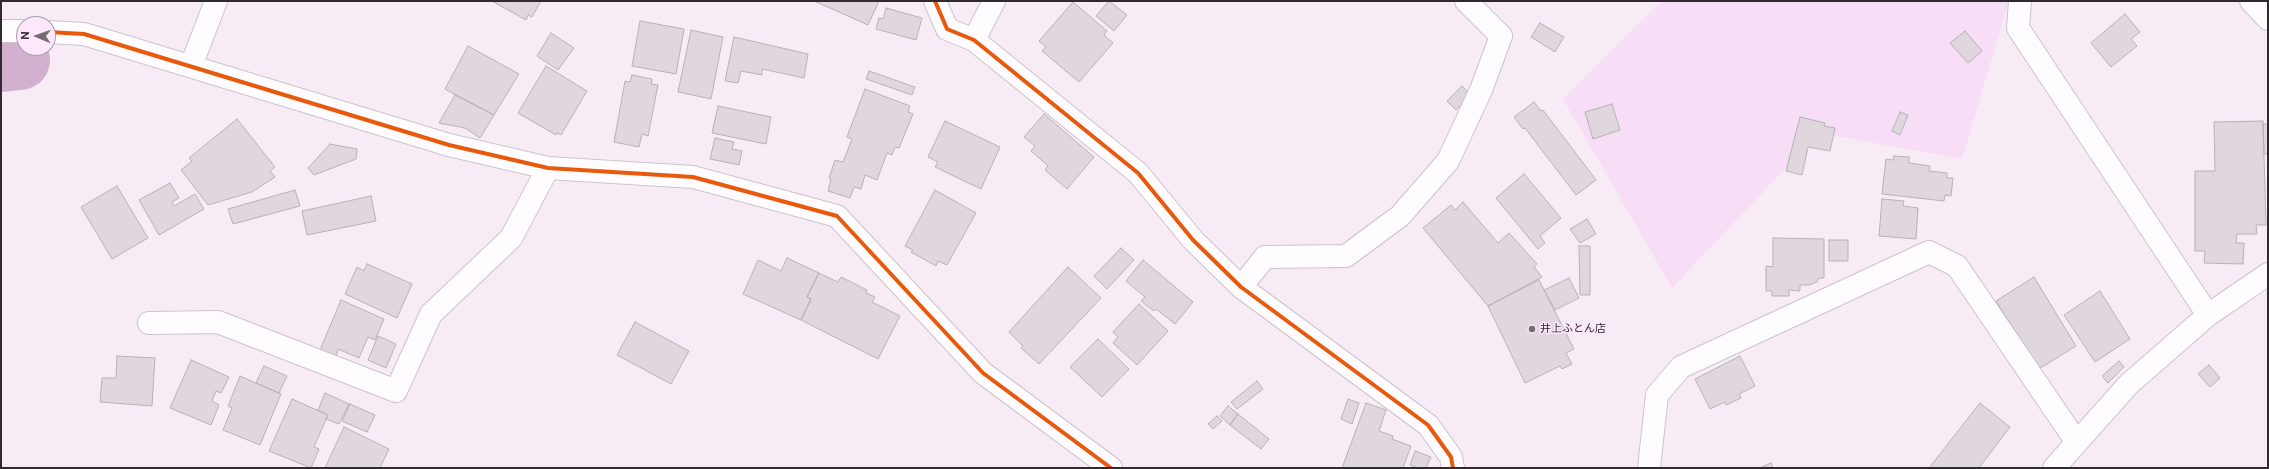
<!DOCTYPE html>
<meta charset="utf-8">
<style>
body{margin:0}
#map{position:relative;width:2269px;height:469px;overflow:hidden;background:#f7ecf6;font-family:"Public Sans",sans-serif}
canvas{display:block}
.frame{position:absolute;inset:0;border:2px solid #302930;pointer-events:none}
.north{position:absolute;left:16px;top:16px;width:40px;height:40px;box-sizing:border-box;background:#fce8fa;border:1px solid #aa9ca9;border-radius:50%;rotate:272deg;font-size:11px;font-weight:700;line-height:16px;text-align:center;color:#302930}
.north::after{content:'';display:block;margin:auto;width:14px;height:18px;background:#766d75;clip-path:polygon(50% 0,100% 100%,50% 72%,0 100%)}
</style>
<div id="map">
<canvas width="2269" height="469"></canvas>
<div class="frame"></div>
<div class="north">N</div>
</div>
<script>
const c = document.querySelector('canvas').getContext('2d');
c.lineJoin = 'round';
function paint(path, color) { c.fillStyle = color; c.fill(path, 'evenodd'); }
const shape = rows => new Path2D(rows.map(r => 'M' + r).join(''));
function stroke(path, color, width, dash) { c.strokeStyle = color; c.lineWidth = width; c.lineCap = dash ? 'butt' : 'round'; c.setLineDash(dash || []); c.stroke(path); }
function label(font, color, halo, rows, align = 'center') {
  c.font = font + ' "Public Sans","Noto Sans JP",sans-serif'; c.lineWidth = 3; c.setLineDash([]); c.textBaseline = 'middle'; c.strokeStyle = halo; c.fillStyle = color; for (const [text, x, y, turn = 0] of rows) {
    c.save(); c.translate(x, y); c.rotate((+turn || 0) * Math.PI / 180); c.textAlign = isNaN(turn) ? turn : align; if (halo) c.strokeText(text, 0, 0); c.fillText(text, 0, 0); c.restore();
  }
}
paint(shape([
 [1662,1,2009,1,1962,159,1819,133,1672,288,1563,99]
]), '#f7ddf5');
stroke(shape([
 [1,62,20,60]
]), '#d2b0d0', 60);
const building = shape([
 [492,1,541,1,532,17,528,15,526,20,492,1],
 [814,1,879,1,868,25,814,1],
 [1109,1,1127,15,1114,31,1096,16,1109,1],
 [1073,2,1107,31,1104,35,1113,43,1079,82,1042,51,1046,47,1039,41,1073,2],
 [886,8,922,18,916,40,876,29,879,18,883,19,886,8],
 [2125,14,2140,32,2131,39,2137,46,2111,67,2091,43,2125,14],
 [640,21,684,29,676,74,632,66,640,21],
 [1540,23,1564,37,1555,52,1531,37,1540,23],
 [691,30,723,37,711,99,678,92,691,30],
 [1965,31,1982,51,1968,63,1950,43,1965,31],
 [551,33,574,48,558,70,537,56,551,33],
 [734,37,808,54,804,78,762,69,762,75,741,71,738,83,725,81,734,37],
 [468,46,519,74,494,115,445,89,468,46],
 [546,66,587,91,561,135,557,133,556,135,518,113,546,66],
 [869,71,915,87,912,95,866,79,869,71],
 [632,75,652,79,651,84,658,85,648,136,642,134,639,147,614,142,625,81,630,82,632,75],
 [1462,86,1471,95,1456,110,1447,101,1462,86],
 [865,89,910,106,908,112,913,114,899,148,895,147,892,155,887,153,877,180,865,175,861,189,854,187,850,198,828,191,831,179,829,178,835,160,843,162,852,139,847,137,865,89],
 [455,95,494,115,480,138,465,128,439,123,455,95],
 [1534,102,1541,111,1543,110,1596,180,1576,195,1525,128,1523,129,1514,117,1534,102],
 [1612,104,1620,130,1593,139,1585,112,1612,104],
 [718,106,771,117,766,144,712,133,718,106],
 [1900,112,1908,115,1900,135,1892,131,1900,112],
 [1044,114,1094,157,1067,189,1045,170,1048,166,1031,151,1035,146,1024,137,1044,114],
 [1800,117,1825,123,1824,126,1835,128,1830,151,1808,147,1802,175,1786,171,1800,117],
 [237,119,275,167,270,171,275,177,252,192,208,205,181,170,192,161,189,158,237,119],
 [945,121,1000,147,981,189,935,167,938,162,928,157,945,121],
 [2263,121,2266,225,2256,225,2257,234,2237,234,2236,243,2244,243,2243,264,2204,263,2205,251,2195,251,2195,171,2215,171,2214,122,2263,121],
 [2263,124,2268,124,2268,154,2264,154,2263,124],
 [715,138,734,142,732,149,742,151,739,165,710,159,715,138],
 [330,144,357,149,356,159,314,175,308,168,330,144],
 [1894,156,1909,157,1909,163,1930,166,1929,171,1947,173,1947,178,1953,178,1951,196,1945,195,1944,201,1882,194,1886,159,1893,160,1894,156],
 [1524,174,1561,218,1540,236,1545,243,1538,249,1496,198,1524,174],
 [170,183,179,198,172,202,174,206,195,194,204,209,159,235,139,200,170,183],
 [117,186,148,238,112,259,81,207,117,186],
 [295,190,300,206,233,224,228,209,295,190],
 [935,190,976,213,947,265,938,261,936,266,911,252,913,250,905,246,935,190],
 [371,196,376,221,307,235,302,211,371,196],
 [1882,199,1904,201,1903,206,1918,208,1916,239,1879,236,1882,199],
 [1463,202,1498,243,1509,233,1537,264,1534,267,1542,277,1488,306,1423,228,1451,205,1455,210,1463,202],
 [1587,219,1596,234,1580,243,1570,229,1587,219],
 [1773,238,1824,239,1824,278,1819,278,1817,282,1809,285,1800,285,1800,291,1789,290,1789,296,1772,296,1772,291,1766,291,1766,266,1773,267,1773,238],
 [1829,240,1848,240,1848,261,1829,261,1829,240],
 [1579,246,1590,246,1590,295,1580,295,1579,246],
 [1121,248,1134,260,1107,289,1094,276,1121,248],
 [787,258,819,273,807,297,811,299,801,320,743,294,758,260,781,271,787,258],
 [1143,260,1193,302,1175,324,1156,309,1154,311,1141,301,1145,297,1126,281,1143,260],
 [367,264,412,284,397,318,345,294,357,267,364,271,367,264],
 [1068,267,1101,298,1039,364,1021,348,1023,346,1009,332,1068,267],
 [819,273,838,282,841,277,867,290,866,293,875,297,872,302,900,316,878,359,801,320,811,299,807,297,819,273],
 [2034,277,2076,346,2039,369,1996,301,2034,277],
 [1569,278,1579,298,1555,310,1544,290,1569,278],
 [1539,280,1574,349,1566,353,1572,364,1562,369,1560,366,1525,383,1488,306,1539,280],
 [2100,291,2130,339,2095,362,2064,315,2100,291],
 [341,300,384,319,375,340,368,337,359,358,338,349,336,357,320,350,341,300],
 [1139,304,1168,331,1137,365,1113,343,1118,337,1113,332,1139,304],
 [635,322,689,351,671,384,617,355,635,322],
 [378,336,396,344,386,368,368,360,378,336],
 [1098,339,1129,369,1102,397,1070,367,1098,339],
 [117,356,155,358,152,406,100,402,102,378,116,378,117,356],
 [1740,356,1755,386,1739,394,1741,398,1726,405,1725,402,1710,409,1695,379,1740,356],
 [191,360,229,377,221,393,216,391,212,401,219,405,211,425,170,408,191,360],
 [2119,361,2124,367,2108,383,2102,376,2119,361],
 [2209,365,2220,378,2210,387,2198,374,2209,365],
 [264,366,287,376,279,393,256,383,264,366],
 [240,376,281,394,260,445,223,430,232,408,228,406,240,376],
 [1257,381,1263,389,1237,409,1231,402,1257,381],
 [325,393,349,404,339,424,326,419,328,415,318,410,325,393],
 [292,399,328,415,314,447,319,449,311,468,269,451,292,399],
 [1348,399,1359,403,1352,424,1341,419,1348,399],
 [1366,403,1386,410,1379,431,1393,436,1392,439,1411,446,1403,468,1342,468,1366,403],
 [1980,403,2010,427,1979,468,1929,468,1980,403],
 [350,404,375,415,367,432,342,421,350,404],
 [1228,406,1238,414,1230,425,1220,416,1228,406],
 [1238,414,1269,439,1261,449,1230,425,1238,414],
 [1217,416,1222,421,1213,429,1208,424,1217,416],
 [344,427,389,449,380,468,325,468,344,427],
 [1415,451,1431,457,1426,468,1418,468,1410,465,1415,451],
 [1771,463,1773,468,1760,468,1771,463]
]);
paint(building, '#dfd6de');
stroke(building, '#b8b0b7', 1);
const minor = shape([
 [935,1,947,29,974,40,1138,173,1193,240,1241,287,1428,425,1451,457,1453,468],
 [2020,1,2018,28,2208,315],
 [2251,1,2268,19],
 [1,31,24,31],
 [48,32,84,34,449,145,548,168,693,177,837,216,983,373,1111,468],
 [974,40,994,1],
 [191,66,216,1],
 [1241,287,1265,257,1346,256,1400,216,1448,161,1481,90,1501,36,1466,1],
 [149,323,218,322,396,391,431,314,511,238,548,168],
 [1649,468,1657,395,1681,367,1929,252,1957,266,2076,441],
 [2054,468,2129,384,2208,315,2268,274]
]);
stroke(minor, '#ccc4cb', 24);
stroke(minor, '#fefcfe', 22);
stroke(shape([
 [935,1,947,29,974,40,1138,173,1193,240,1241,287,1428,425,1451,457,1453,468],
 [48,32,84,34,449,145,548,168,693,177,837,216,983,373,1111,468]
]), '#e8590c', 4);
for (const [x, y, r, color] of [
 [1532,329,4,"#766d75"]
]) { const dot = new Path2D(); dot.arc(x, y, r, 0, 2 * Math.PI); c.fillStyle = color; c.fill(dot); stroke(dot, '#fce8fa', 1.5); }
label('11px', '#302930', '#fce8fa', [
 ["井上ふとん店",1540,329]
], 'left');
</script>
